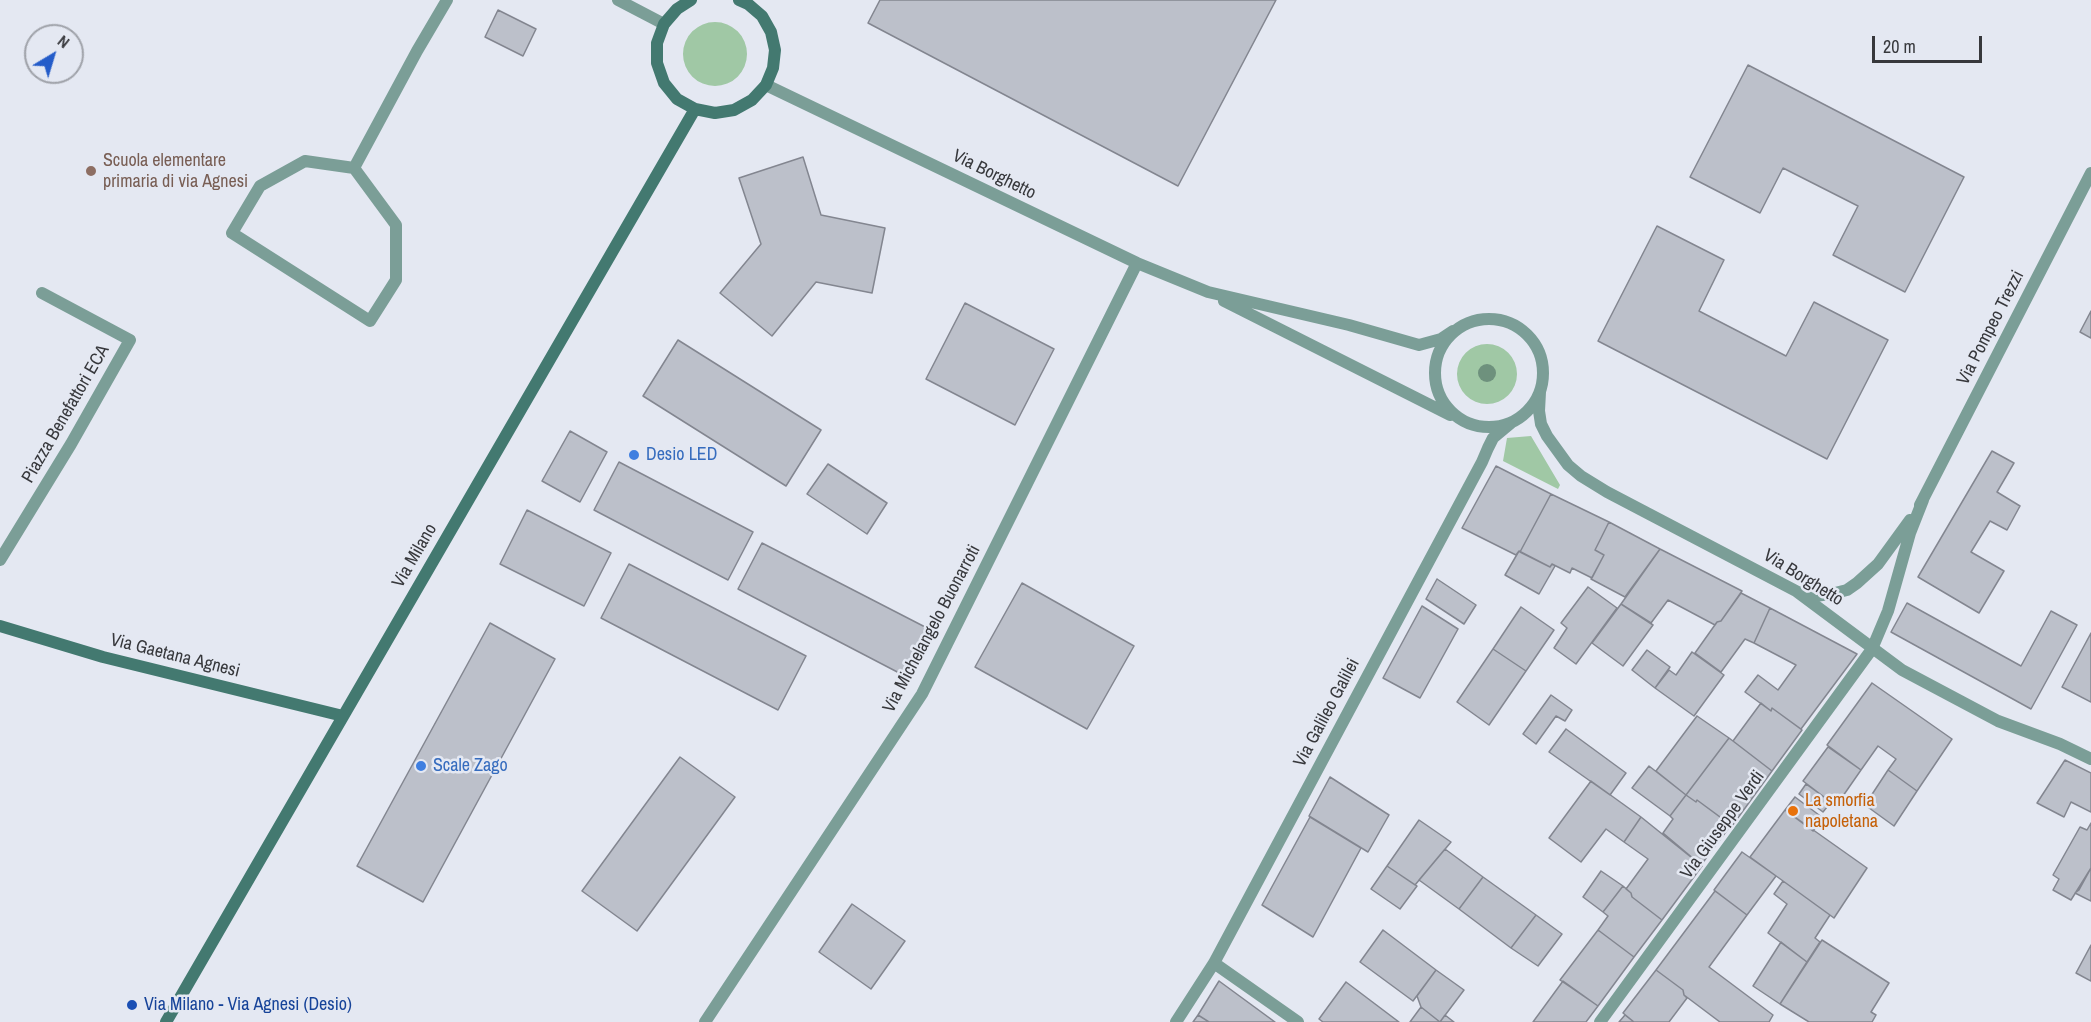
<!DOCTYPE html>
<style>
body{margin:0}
#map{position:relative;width:2091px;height:1022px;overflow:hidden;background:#e4e8f2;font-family:"Archivo Narrow",sans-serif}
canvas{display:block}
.north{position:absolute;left:24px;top:24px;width:60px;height:60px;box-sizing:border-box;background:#e4e8f2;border:2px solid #9fa2a9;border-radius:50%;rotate:38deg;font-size:16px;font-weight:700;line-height:24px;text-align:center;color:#37383c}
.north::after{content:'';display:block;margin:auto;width:21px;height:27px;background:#245cc9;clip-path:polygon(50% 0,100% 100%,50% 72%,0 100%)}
.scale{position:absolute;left:1872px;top:36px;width:110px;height:27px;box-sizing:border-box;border:3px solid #37383c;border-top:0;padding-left:8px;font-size:18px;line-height:21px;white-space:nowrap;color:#37383c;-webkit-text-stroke:4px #e4e8f2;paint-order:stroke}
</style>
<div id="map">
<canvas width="2091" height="1022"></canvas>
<div class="north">N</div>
<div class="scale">20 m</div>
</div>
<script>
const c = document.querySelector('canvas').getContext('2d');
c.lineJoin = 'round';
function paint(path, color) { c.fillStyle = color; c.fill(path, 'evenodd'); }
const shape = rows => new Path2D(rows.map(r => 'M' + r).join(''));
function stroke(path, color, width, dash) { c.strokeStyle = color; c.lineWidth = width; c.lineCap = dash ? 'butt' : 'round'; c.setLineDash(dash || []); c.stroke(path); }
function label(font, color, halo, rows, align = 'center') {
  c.font = font + ' "Archivo Narrow",sans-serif'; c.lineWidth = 5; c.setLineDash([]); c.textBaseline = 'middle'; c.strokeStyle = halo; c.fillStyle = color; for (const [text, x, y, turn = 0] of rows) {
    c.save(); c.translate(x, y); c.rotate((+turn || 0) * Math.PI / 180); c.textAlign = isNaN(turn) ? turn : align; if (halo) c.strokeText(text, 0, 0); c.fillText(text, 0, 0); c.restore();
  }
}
paint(shape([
 '683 54a32 32 0 1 1 64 0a32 32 0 1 1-64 0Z',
 '1457 374a30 30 0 1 1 60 0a30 30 0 1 1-60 0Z',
 [1531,436,1560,485,1558,489,1503,461,1507,438]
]), '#a0c8a5');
const building = shape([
 [880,0,1276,0,1178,186,868,23,880,0],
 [498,10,536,29,523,56,485,37,498,10],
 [1748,65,1964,177,1905,292,1833,255,1858,206,1783,168,1760,213,1690,177,1748,65],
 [803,157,821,215,885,228,872,293,816,282,772,336,720,293,761,244,739,178,803,157],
 [1657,226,1724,260,1699,311,1786,356,1814,302,1888,340,1827,459,1598,341,1657,226],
 [965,303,1054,349,1015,425,926,379,965,303],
 [2091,311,2091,338,2080,332,2091,311],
 [678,340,821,430,786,486,643,396,678,340],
 [570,431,607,452,580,502,542,481,570,431],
 [1992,451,2014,463,1997,492,2020,506,2007,530,1990,521,1971,552,2004,571,1979,613,1918,577,1992,451],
 [619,462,753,532,728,580,594,510,619,462],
 [828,464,887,503,867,534,807,494,828,464],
 [1496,466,1551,494,1520,552,1519,551,1516,555,1462,528,1496,466],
 [1551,494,1609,522,1595,550,1604,555,1592,578,1572,568,1570,573,1552,564,1550,567,1520,552,1551,494],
 [527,510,611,553,584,606,500,564,527,510],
 [1609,522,1660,549,1625,597,1591,579,1604,555,1595,550,1609,522],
 [762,543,929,629,905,676,738,589,762,543],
 [1660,549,1742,591,1721,621,1717,622,1715,625,1668,600,1651,623,1621,604,1660,549],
 [1519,551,1550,567,1552,564,1555,566,1539,594,1505,575,1519,551],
 [629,564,806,656,778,710,601,618,629,564],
 [1437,579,1476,605,1464,624,1426,599,1437,579],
 [1022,583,1134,646,1087,729,975,667,1022,583],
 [1588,587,1617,608,1576,664,1554,648,1567,628,1561,623,1588,587],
 [1741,593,1770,608,1754,643,1745,639,1721,672,1695,653,1717,622,1721,621,1741,593],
 [1907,603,2021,666,2051,611,2077,625,2031,709,1891,632,1907,603],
 [1621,604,1653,625,1623,666,1592,643,1621,604],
 [1422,606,1458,629,1420,698,1383,678,1422,606],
 [1521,607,1554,630,1526,671,1493,649,1521,607],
 [1770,608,1857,654,1801,729,1772,708,1771,711,1745,692,1758,675,1778,690,1796,665,1754,643,1770,608],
 [490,623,555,659,423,902,357,866,490,623],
 [2091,633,2091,702,2062,687,2091,633],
 [1493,649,1526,671,1489,725,1457,702,1493,649],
 [1647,650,1670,667,1655,688,1632,670,1647,650],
 [1692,652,1724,675,1694,716,1655,688,1669,670,1676,675,1692,652],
 [1872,683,1952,739,1917,791,1888,770,1896,759,1878,746,1861,770,1827,745,1872,683],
 [1551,695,1572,710,1565,721,1556,716,1536,744,1523,734,1551,695],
 [1761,703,1771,711,1772,708,1802,730,1772,771,1733,741,1761,703],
 [1697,716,1729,738,1686,795,1656,771,1697,716],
 [1566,729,1626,773,1610,795,1549,752,1566,729],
 [1729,738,1772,771,1732,826,1697,800,1696,802,1686,795,1729,738],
 [1828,747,1861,770,1836,806,1803,781,1828,747],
 [680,757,735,797,637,931,582,891,680,757],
 [2065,760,2091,773,2091,812,2071,802,2064,817,2037,803,2065,760],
 [1649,766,1686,795,1670,816,1632,788,1649,766],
 [1888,770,1917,791,1894,826,1865,805,1888,770],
 [1330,777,1389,815,1368,852,1309,816,1330,777],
 [1591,781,1641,817,1624,842,1606,829,1581,862,1549,838,1591,781],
 [1806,784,1831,802,1823,812,1799,794,1806,784],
 [1686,795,1696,802,1697,800,1731,825,1701,865,1663,833,1673,819,1670,816,1686,795],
 [1795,797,1823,818,1813,831,1785,810,1795,797],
 [1785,810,1867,868,1834,918,1750,857,1785,810],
 [1310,817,1361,848,1313,937,1262,905,1310,817],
 [1641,817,1702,866,1662,920,1632,897,1631,893,1626,889,1648,859,1624,842,1641,817],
 [1419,820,1451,842,1415,885,1387,866,1419,820],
 [2091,823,2091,868,2071,900,2053,890,2059,879,2053,875,2080,827,2087,830,2091,823],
 [1445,849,1483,877,1459,909,1419,880,1445,849],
 [1742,852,1776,876,1747,915,1714,890,1742,852],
 [1387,866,1417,886,1400,909,1371,889,1387,866],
 [2091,868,2091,901,2075,893,2079,890,2091,868],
 [1601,871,1623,886,1603,912,1583,897,1601,871],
 [1483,877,1536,915,1511,948,1459,909,1483,877],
 [1783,881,1830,915,1815,938,1820,942,1807,962,1768,933,1787,904,1774,894,1783,881],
 [1623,886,1631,893,1632,897,1662,920,1634,957,1598,930,1608,916,1603,912,1623,886],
 [1715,891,1747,915,1709,967,1773,1015,1769,1022,1720,1022,1684,995,1683,990,1656,970,1715,891],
 [852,904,905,941,871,989,819,952,852,904],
 [1536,915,1562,934,1538,966,1511,948,1536,915],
 [1383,930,1436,970,1413,1001,1360,962,1383,930],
 [1598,930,1634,957,1598,1006,1560,980,1598,930],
 [1822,940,1889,983,1871,1012,1876,1015,1872,1022,1809,1022,1780,1004,1822,940],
 [1781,942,1807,962,1780,1004,1753,986,1781,942],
 [2091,945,2091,981,2076,973,2091,945],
 [1436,970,1464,990,1440,1022,1421,1007,1417,996,1436,970],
 [1656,970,1683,990,1684,995,1687,998,1669,1022,1634,1022,1623,1013,1656,970],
 [1219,981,1275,1022,1209,1022,1198,1015,1219,981],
 [1563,981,1598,1006,1586,1022,1533,1022,1563,981],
 [1346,982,1399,1022,1323,1022,1319,1019,1346,982],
 [1421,1007,1440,1022,1445,1015,1454,1022,1410,1022,1421,1007],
 [1198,1015,1209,1022,1193,1022,1198,1015],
 [1625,1015,1634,1022,1619,1022,1625,1015]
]);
paint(building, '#bcc0ca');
stroke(building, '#838690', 1.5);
stroke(shape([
 [305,161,354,168,396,225,396,280,370,321,232,233,260,186,305,161],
 [354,168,417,51,447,0],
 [0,560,71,444,130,340,42,293]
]), '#7b9e97', 12);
stroke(shape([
 [618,0,664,24],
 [766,85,1137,263,1208,292,1349,325,1419,345,1441,339,1453,331],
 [1224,301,1450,415],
 '1435 373a54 54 0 1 1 108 0a54 54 0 1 1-108 0Z',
 [1540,392,1539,411,1541,424,1547,436,1568,465,1581,476,1607,492,1796,591,1902,670,1998,721,2060,744,2091,759],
 [1920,505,2091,173],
 [1802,592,1814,596,1831,594,1847,590,1857,583,1878,564,1910,520],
 [1214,963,1298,1022],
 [705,1022,922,694,1137,263],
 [1176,1022,1214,963,1482,462,1488,448,1493,438,1511,423],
 [1600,1022,1872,649,1888,611,1910,533,1923,500]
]), '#7b9e97', 12);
stroke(shape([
 [691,0,677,9,664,24,657,43,657,63,664,83,677,99,695,109,715,113,734,110,752,100,766,85,773,68,775,50,771,32,762,16,748,4,739,0],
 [0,626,103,657,343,716],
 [166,1022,695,109]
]), '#437970', 12);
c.fillStyle = '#6e917d';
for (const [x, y] of [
 [1487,373]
]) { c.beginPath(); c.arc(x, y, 9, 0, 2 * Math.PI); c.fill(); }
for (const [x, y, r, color] of [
 [91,171,6,"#8d6e63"],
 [634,455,6,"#3f7fe0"],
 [421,766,6,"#3f7fe0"],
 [1793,811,6,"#e8710a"],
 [132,1005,6,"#1a4fb4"]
]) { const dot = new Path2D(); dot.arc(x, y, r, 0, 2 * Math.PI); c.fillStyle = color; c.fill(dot); stroke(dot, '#e4e8f2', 2); }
label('18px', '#785e54', '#e4e8f2', [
 ["Scuola elementare",103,161],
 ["primaria di via Agnesi",103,182]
], 'left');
label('18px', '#37383c', '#e4e8f2', [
 ["Via Borghetto",994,175,26],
 ["Via Pompeo Trezzi",1991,328,-63],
 ["Piazza Benefattori ECA",66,414,-60],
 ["Via Milano",415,556,-60],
 ["Via Borghetto",1803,578,32],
 ["Via Michelangelo Buonarroti",932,629,-62],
 ["Via Gaetana Agnesi",175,656,14],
 ["Via Galileo Galilei",1327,713,-62],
 ["Via Giuseppe Verdi",1723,825,-54]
]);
label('18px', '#366cbe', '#e4e8f2', [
 ["Desio LED",646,455],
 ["Scale Zago",433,766]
], 'left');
label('18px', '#c56008', '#e4e8f2', [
 ["La smorfia",1805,801],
 ["napoletana",1805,822]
], 'left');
label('18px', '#164399', '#e4e8f2', [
 ["Via Milano - Via Agnesi (Desio)",144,1005]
], 'left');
</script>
